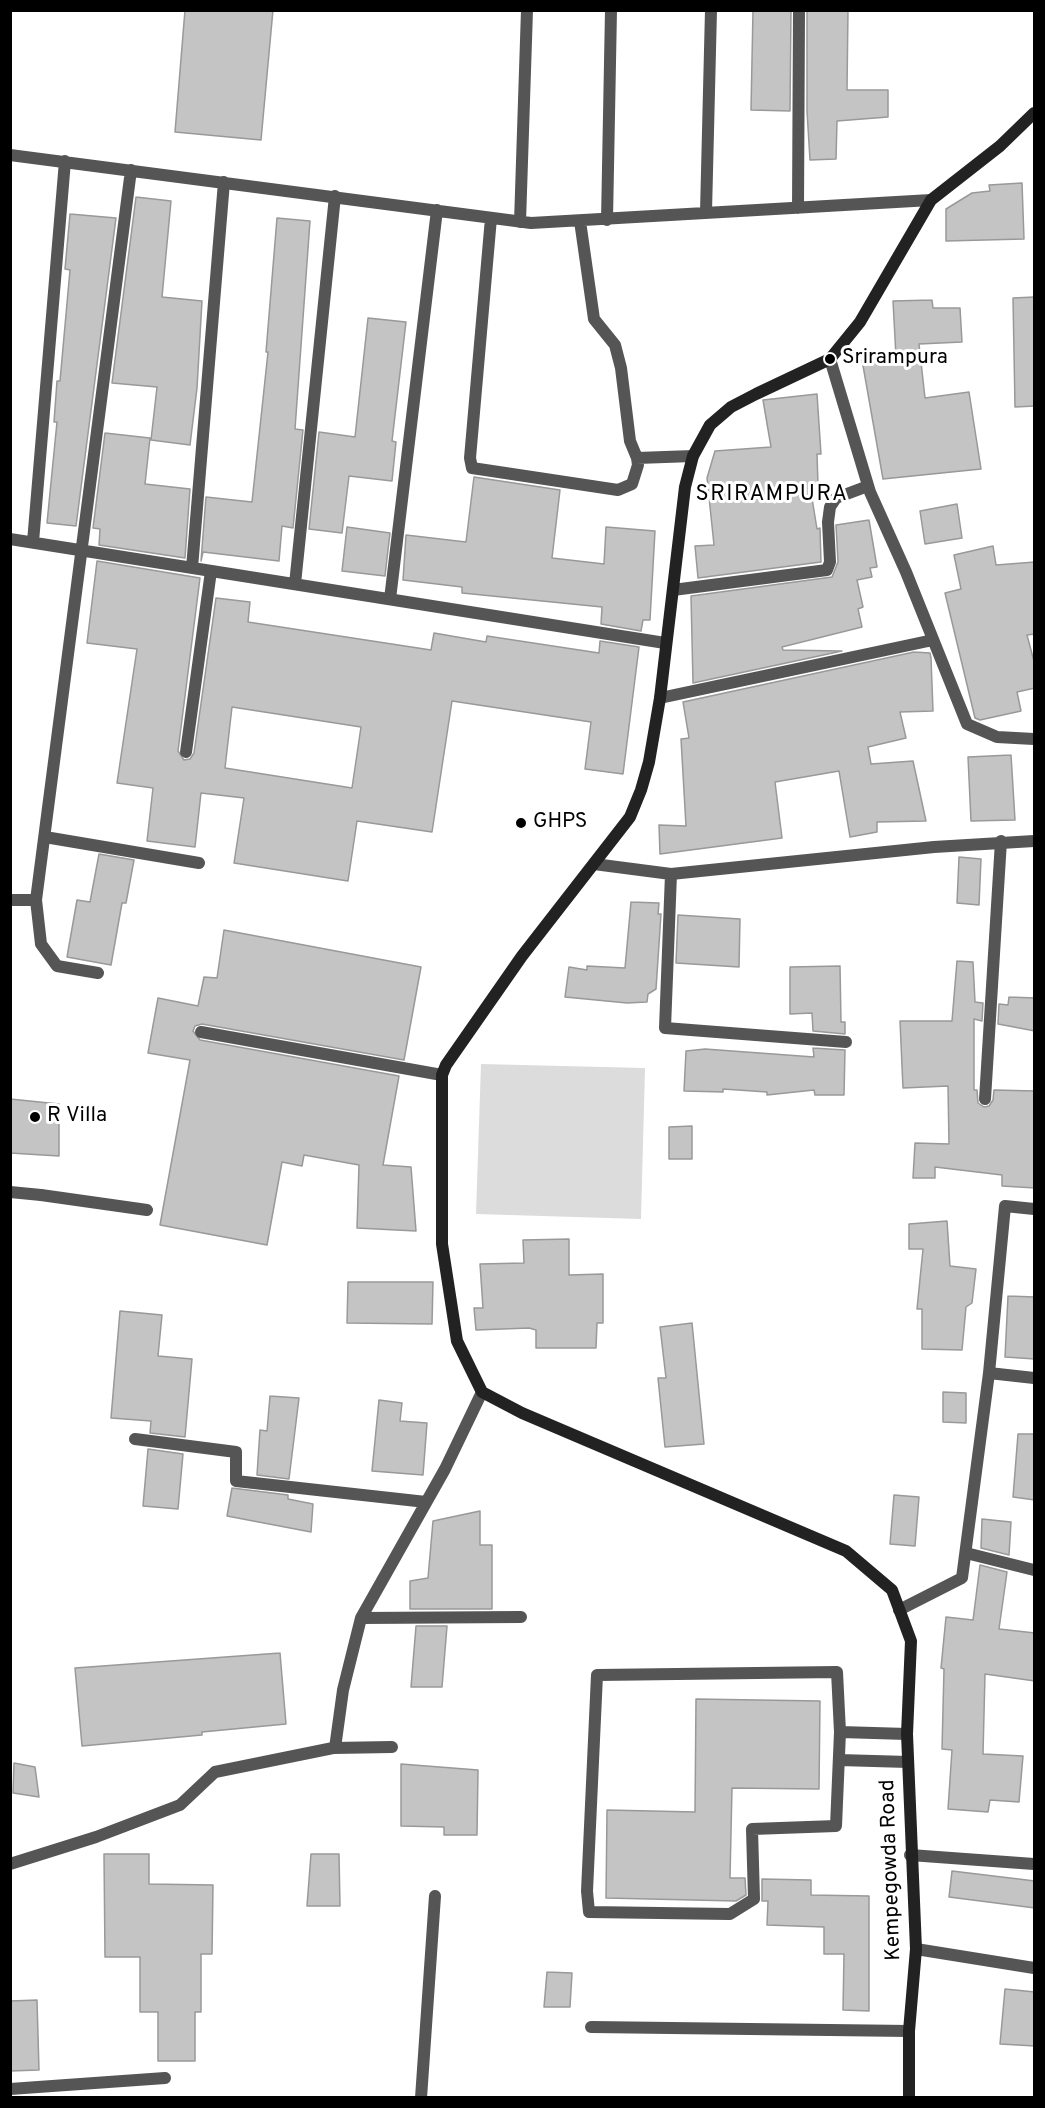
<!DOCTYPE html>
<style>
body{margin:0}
#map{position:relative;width:1045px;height:2108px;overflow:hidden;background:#fff;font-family:Overpass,sans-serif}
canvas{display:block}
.frame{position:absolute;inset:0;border:12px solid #000;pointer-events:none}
</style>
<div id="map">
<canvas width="1045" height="2108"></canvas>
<div class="frame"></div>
</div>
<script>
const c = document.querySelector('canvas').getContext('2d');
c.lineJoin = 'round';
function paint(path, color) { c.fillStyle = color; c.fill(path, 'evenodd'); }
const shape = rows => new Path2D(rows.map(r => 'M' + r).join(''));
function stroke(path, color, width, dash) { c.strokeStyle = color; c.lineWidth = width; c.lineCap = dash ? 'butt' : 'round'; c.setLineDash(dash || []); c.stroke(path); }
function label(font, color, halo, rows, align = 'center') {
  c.font = font + ' Overpass,sans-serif'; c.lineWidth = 6; c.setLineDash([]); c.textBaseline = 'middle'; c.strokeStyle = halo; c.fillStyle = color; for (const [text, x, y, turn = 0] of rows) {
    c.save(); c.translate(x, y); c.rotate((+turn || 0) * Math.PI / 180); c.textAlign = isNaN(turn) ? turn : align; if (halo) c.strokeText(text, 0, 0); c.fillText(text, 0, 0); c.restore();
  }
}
paint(shape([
 [481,1064,645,1068,641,1219,476,1214]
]), '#dcdcdc');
const building = shape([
 [185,10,273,10,261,140,175,132,185,10],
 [753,10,791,10,790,111,751,110,753,10],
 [807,10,848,10,847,90,888,90,888,117,837,121,836,159,810,160,807,111,807,10],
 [1022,183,1024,239,946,241,946,209,972,193,990,191,989,185,1022,183],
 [136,197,171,201,162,297,202,301,197,388,190,445,151,440,157,387,112,383,136,197],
 [70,214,116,218,76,526,47,523,57,422,54,422,57,381,60,381,70,270,65,269,70,214],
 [277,218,310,221,295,429,303,430,293,528,282,526,279,561,203,552,201,561,206,497,252,502,268,352,266,352,277,218],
 [1035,297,1035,406,1015,407,1013,298,1035,297],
 [932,300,933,308,960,308,962,342,919,344,925,398,969,392,981,469,883,479,862,360,896,357,893,301,932,300],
 [368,318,406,322,392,441,396,442,392,481,349,476,342,533,309,529,319,432,355,437,368,318],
 [817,394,821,454,817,454,818,485,810,486,817,529,820,528,821,562,698,578,695,546,714,545,707,478,715,451,771,447,763,400,817,394],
 [105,433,150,438,145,484,190,489,185,558,99,545,100,529,93,528,105,433],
 [474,477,560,490,552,558,604,564,606,527,655,531,650,620,643,620,641,631,601,624,602,607,462,593,462,587,403,580,406,535,466,542,474,477],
 [957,504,962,538,925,544,920,511,957,504],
 [869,520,877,567,870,568,872,577,857,580,863,607,858,609,862,627,782,647,783,650,842,651,693,683,691,596,832,577,838,562,836,525,869,520],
 [347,527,390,533,385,576,342,571,347,527],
 [993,546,996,565,1035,562,1035,634,1027,635,1035,665,1035,688,1017,692,1021,711,980,720,975,718,945,593,961,589,954,555,993,546],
 [97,561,200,578,178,751,184,760,190,759,194,753,216,598,250,602,248,622,431,650,434,633,486,642,487,636,599,653,600,641,639,647,623,774,585,769,591,722,452,701,432,832,357,821,348,881,234,863,244,798,201,793,195,847,147,841,153,788,117,783,137,649,87,643,97,561],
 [232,707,361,727,352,788,225,768,232,707],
 [914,652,930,653,931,658,933,711,900,712,906,738,868,747,871,764,913,761,926,821,877,822,877,832,850,837,839,771,775,782,782,838,660,854,659,825,686,826,681,739,689,738,683,702,914,652],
 [1011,755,1015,820,971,821,968,757,1011,755],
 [99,854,134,860,126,903,122,903,111,965,67,957,77,900,90,902,99,854],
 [959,857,981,859,979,905,957,903,959,857],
 [631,902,659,903,658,914,661,914,656,989,648,994,647,1002,627,1003,565,997,569,967,587,970,587,966,625,968,631,902],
 [678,915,740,919,739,967,676,963,678,915],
 [224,930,421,967,404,1060,202,1024,195,1026,193,1031,200,1040,399,1076,383,1165,411,1167,416,1231,357,1228,359,1165,304,1155,302,1166,282,1162,267,1245,160,1225,190,1060,148,1053,158,998,198,1006,204,977,217,978,224,930],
 [957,961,973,962,975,1002,983,1003,982,1021,974,1019,974,1090,977,1090,978,1103,984,1107,989,1106,993,1100,994,1090,1035,1091,1035,1188,1002,1186,1002,1175,935,1167,935,1178,913,1178,915,1143,949,1144,948,1086,903,1088,900,1021,952,1021,957,961],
 [840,966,841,1022,845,1022,845,1034,813,1031,812,1013,790,1014,790,967,840,966],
 [1009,997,1035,998,1035,1031,998,1024,999,1004,1008,1005,1009,997],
 [813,1048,845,1050,844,1095,815,1095,814,1090,767,1095,767,1092,723,1089,723,1092,684,1091,686,1051,705,1049,814,1057,813,1048],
 [10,1099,59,1104,59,1156,10,1153,10,1099],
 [692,1126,692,1159,669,1159,669,1127,692,1126],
 [947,1221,950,1266,976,1269,972,1303,966,1307,962,1350,922,1349,922,1309,917,1309,923,1249,909,1249,909,1224,947,1221],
 [569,1239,569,1275,603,1274,603,1323,597,1323,596,1348,536,1348,536,1330,529,1328,476,1330,474,1308,483,1308,480,1264,524,1263,523,1240,569,1239],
 [348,1282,433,1282,432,1324,347,1323,348,1282],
 [1008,1296,1035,1297,1035,1359,1005,1357,1008,1296],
 [120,1311,162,1315,158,1356,192,1359,185,1437,150,1433,151,1421,111,1418,120,1311],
 [692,1323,704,1444,665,1447,658,1378,666,1378,660,1327,692,1323],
 [943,1392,966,1393,966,1423,943,1422,943,1392],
 [270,1396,299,1398,289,1479,257,1475,260,1430,267,1431,270,1396],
 [379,1400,402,1403,400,1421,427,1423,423,1475,372,1471,379,1400],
 [1018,1434,1035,1434,1035,1500,1013,1497,1018,1434],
 [148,1449,183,1454,178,1509,143,1506,148,1449],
 [232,1488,288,1495,288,1499,313,1504,311,1532,227,1516,232,1488],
 [894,1495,919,1497,915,1546,890,1544,894,1495],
 [480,1511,480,1545,492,1545,492,1609,410,1609,410,1581,428,1578,433,1521,480,1511],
 [982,1519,1011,1522,1009,1555,981,1548,982,1519],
 [980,1565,1007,1572,999,1629,1035,1633,1035,1681,985,1674,983,1754,1023,1756,1019,1802,990,1800,988,1812,948,1809,952,1750,942,1749,944,1669,941,1668,946,1617,973,1620,980,1565],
 [416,1626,447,1626,442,1687,411,1687,416,1626],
 [280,1653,286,1724,202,1732,202,1735,82,1746,75,1668,280,1653],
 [696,1699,820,1701,819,1789,732,1788,730,1878,745,1878,746,1895,736,1901,606,1898,607,1810,695,1812,696,1699],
 [14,1763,35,1767,39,1797,13,1793,14,1763],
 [401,1764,478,1770,477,1835,444,1835,444,1827,401,1826,401,1764],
 [104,1854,149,1854,149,1884,213,1885,212,1954,201,1954,201,2012,195,2012,195,2061,158,2061,158,2012,140,2012,140,1957,105,1957,104,1854],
 [311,1854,339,1854,340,1906,307,1906,311,1854],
 [952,1871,1035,1881,1035,1908,949,1897,952,1871],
 [762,1879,811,1880,811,1895,869,1896,869,2011,843,2010,844,1954,824,1954,824,1927,767,1925,768,1901,762,1901,762,1879],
 [547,1972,572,1973,570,2007,544,2007,547,1972],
 [1005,1989,1035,1992,1035,2046,1000,2044,1005,1989],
 [37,2000,39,2070,10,2071,10,2001,37,2000]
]);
paint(building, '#c4c4c4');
stroke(building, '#999', 1.5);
stroke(shape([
 [201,1032,442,1075],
 [41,1195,147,1210]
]), '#555', 12);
stroke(shape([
 [10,155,531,223,931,200],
 [798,208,799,10],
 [706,212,711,10],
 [491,218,470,458,472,468,618,490,632,484,638,465,637,458,693,456],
 [607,220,611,10],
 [580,221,594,319,615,345,621,368,630,441,637,458],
 [520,222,527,10],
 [830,359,870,492,906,572,967,724,997,737,1034,739],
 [10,539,665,643],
 [33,542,65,161],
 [192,568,224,182],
 [295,584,335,196],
 [673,590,827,570,830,562,828,522,830,507,836,498,868,486],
 [390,599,437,210],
 [660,698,933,640],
 [186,752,211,571],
 [45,837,199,863],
 [594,864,671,874,934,847,1034,841],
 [671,874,665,1028,846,1042],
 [10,900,36,900],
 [98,973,57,966,41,944,36,900,131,170],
 [985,1099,1001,841],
 [10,1192,41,1195],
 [989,1373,1034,1378],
 [135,1439,236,1452,236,1481,426,1502],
 [966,1553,1034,1570],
 [899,1610,962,1578,989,1373,1005,1206,1034,1209],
 [361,1618,521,1617],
 [840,1732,836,1826,752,1829,754,1899,730,1914,589,1912,587,1891,597,1675,837,1672,840,1732,907,1734],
 [335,1748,343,1690,361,1618,445,1469,482,1392],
 [839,1760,908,1762],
 [910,1855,1034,1864],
 [10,1864,96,1837,180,1805,215,1772,333,1748,392,1747],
 [916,1949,1034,1968],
 [591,2027,909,2031],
 [10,2089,165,2078],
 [421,2098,435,1896]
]), '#555', 12);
stroke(shape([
 [909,2098,909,2031,916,1949,907,1734,911,1641,892,1590,846,1551,522,1413,482,1392,457,1341,442,1244,442,1075,446,1065,522,956,630,817,641,790,649,762,660,698,685,487,693,456,710,425,731,407,756,394,830,359,860,322,931,200,1000,146,1034,113]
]), '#222', 12);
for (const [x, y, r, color] of [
 [830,359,6,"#000"],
 [521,823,6,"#000"],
 [35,1117,6,"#000"]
]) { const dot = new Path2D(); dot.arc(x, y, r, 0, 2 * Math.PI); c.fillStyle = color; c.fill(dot); stroke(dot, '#fff', 2); }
label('21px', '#000', '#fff', [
 ["Srirampura",842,359],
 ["GHPS",533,823],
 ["R Villa",47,1117]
], 'left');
label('21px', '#000', '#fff', [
 ["Kempegowda Road",892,1870,-92]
]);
c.letterSpacing = '1.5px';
label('22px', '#000', '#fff', [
 ["SRIRAMPURA",772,496]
]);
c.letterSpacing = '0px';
</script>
